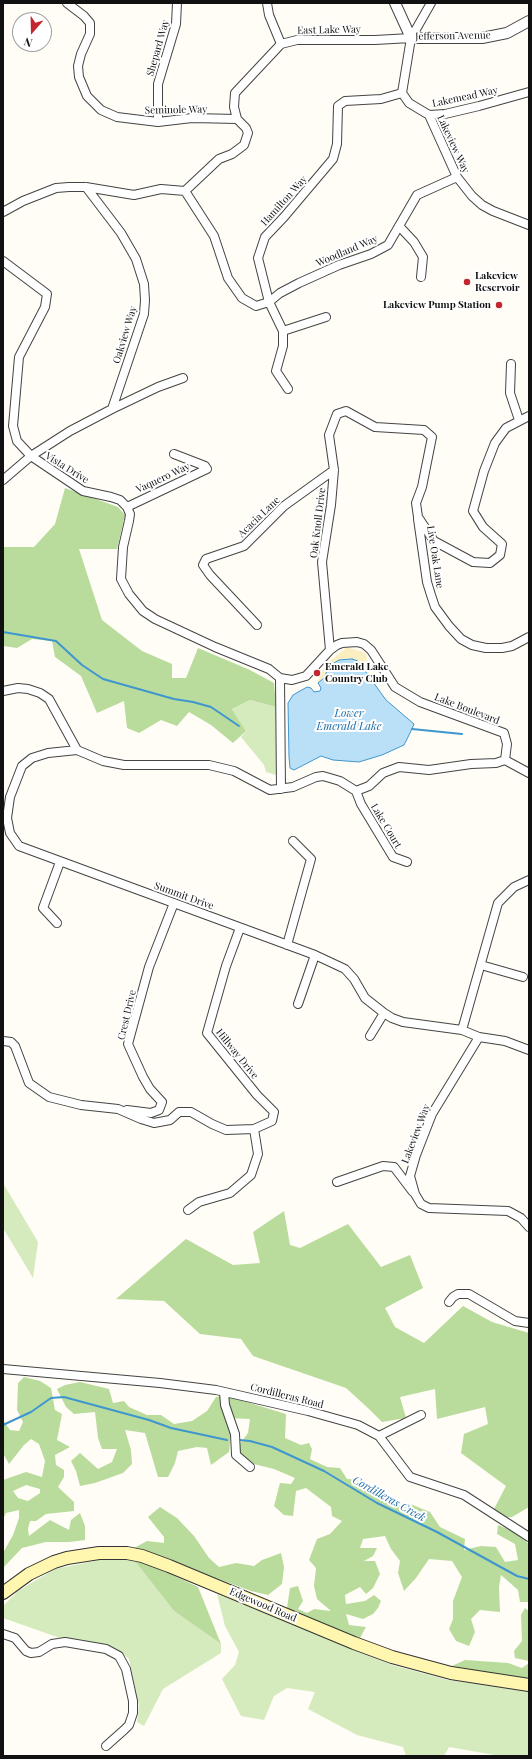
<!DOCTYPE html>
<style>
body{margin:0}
#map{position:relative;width:532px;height:1759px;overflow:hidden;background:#fffdf5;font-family:"Playfair Display",serif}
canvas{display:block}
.frame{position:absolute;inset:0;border:4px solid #111;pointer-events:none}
.north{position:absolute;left:12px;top:12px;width:40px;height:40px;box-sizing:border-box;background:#fff;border:1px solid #a0a0a0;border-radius:50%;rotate:200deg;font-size:11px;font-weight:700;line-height:16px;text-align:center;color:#111}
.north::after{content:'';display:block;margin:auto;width:14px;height:18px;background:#c4262e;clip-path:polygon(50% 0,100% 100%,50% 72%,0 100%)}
</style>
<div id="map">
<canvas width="532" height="1759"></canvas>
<div class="frame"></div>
<div class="north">N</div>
</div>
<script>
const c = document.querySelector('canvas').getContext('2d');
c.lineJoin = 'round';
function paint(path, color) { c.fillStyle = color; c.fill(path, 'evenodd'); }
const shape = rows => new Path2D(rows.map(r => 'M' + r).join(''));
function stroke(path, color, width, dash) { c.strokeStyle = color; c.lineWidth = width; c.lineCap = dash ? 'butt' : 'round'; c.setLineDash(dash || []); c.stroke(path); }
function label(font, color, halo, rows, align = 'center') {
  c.font = font + ' "Playfair Display",serif'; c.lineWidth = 4; c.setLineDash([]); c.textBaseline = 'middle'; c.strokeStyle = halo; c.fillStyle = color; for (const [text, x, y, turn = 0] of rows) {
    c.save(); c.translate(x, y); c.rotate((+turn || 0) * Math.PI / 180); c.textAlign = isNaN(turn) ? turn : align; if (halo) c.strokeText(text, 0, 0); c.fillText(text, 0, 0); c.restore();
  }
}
paint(shape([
 [250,700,276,707,276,775,266,772,264,765,241,737,246,731,232,709],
 [3,1183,38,1242,33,1278,3,1228],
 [100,1560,134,1560,174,1611,221,1644,221,1653,163,1689,144,1726,137,1722,139,1706,129,1659,118,1650,107,1645,57,1637,3,1618,3,1606,18,1591,55,1569],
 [217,1594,392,1665,448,1680,529,1691,529,1756,500,1756,449,1747,444,1756,406,1756,403,1747,357,1735,308,1709,315,1692,287,1688,274,1696,264,1720,241,1716,222,1679,235,1665,239,1652,225,1626]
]), '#d5ebbd');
paint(shape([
 [65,488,118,507,125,515,117,549,79,549,102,620,142,651,172,664,172,678,186,678,198,648,250,670,274,683,276,707,250,700,232,709,246,731,233,743,211,725,189,712,177,726,161,720,139,733,127,728,124,701,97,713,81,676,55,657,52,641,32,639,17,648,3,646,3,547,34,547,55,524],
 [284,1211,290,1245,300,1248,348,1224,381,1267,410,1255,423,1288,385,1308,395,1327,424,1343,463,1306,492,1322,529,1333,529,1507,512,1517,497,1518,494,1509,506,1486,461,1453,464,1434,488,1424,485,1407,437,1419,435,1389,400,1397,406,1418,382,1422,369,1409,346,1388,253,1356,241,1339,200,1334,164,1301,116,1299,186,1239,233,1265,260,1263,253,1232],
 [24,1377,40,1381,51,1388,55,1410,62,1414,57,1440,70,1447,55,1455,56,1465,64,1470,64,1477,58,1487,74,1502,74,1511,46,1514,36,1521,30,1521,28,1529,29,1536,50,1520,69,1530,71,1520,80,1513,85,1526,85,1540,69,1542,46,1542,22,1548,3,1568,3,1553,13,1535,19,1518,19,1510,6,1513,3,1519,3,1480,26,1472,42,1477,45,1461,39,1444,31,1439,24,1445,9,1464,4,1455,3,1420,10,1430,19,1431,23,1422,17,1410,18,1383],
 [26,1485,40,1489,40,1493,28,1501,18,1498,13,1491],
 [80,1382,109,1389,113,1403,124,1401,129,1407,147,1415,161,1415,174,1424,192,1421,207,1411,216,1397,232,1395,240,1400,286,1414,285,1438,301,1445,309,1443,312,1449,310,1459,327,1467,340,1468,347,1479,358,1480,374,1493,390,1503,408,1503,430,1512,440,1527,465,1539,464,1550,481,1546,496,1547,505,1562,518,1560,515,1544,497,1534,498,1525,513,1531,529,1544,529,1602,520,1602,518,1590,501,1575,499,1587,500,1612,480,1610,471,1619,475,1632,469,1646,456,1641,449,1629,453,1619,453,1601,462,1577,452,1561,429,1559,416,1578,404,1591,398,1573,400,1561,391,1549,385,1536,363,1539,360,1548,377,1548,373,1556,364,1561,375,1561,380,1574,373,1588,366,1594,360,1587,345,1595,346,1604,365,1601,374,1595,381,1601,378,1608,373,1614,363,1619,346,1614,349,1625,366,1627,360,1638,340,1634,302,1619,287,1608,290,1588,298,1586,303,1601,298,1609,307,1613,314,1609,331,1611,317,1599,314,1586,316,1568,309,1560,317,1539,330,1534,342,1521,332,1516,331,1507,306,1488,296,1491,293,1516,284,1515,274,1506,280,1483,291,1484,295,1478,274,1469,246,1462,237,1456,239,1445,248,1433,250,1419,227,1418,231,1430,229,1452,211,1465,207,1448,197,1447,178,1451,175,1463,168,1477,158,1477,145,1433,125,1430,131,1450,132,1464,123,1473,95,1483,80,1486,76,1471,71,1461,80,1453,98,1469,112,1462,117,1449,102,1449,98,1438,95,1412,74,1414,66,1407,57,1389,65,1385],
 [160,1507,177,1518,194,1536,209,1558,219,1567,236,1563,254,1566,262,1560,281,1553,284,1567,282,1584,268,1595,251,1591,134,1548,147,1541,164,1543,164,1537,148,1517],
 [134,1560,158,1568,198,1587,221,1644,174,1611],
 [525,1608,529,1611,529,1661,515,1658,514,1651,522,1641,521,1615],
 [465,1660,508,1663,522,1668,529,1663,529,1680,477,1672,452,1666]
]), '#b9dc9c');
paint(shape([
 [347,647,366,653,370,677,358,661,352,659,346,659,332,663,321,681,317,683,325,665]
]), '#fbeec1');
const water = shape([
 [352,659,358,661,386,700,414,724,412,729,404,745,382,755,359,762,333,760,321,756,294,770,290,768,289,757,288,703,293,695,307,687,311,688,314,692,320,691,321,688,318,683,324,678,329,666,339,660,352,659]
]);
paint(water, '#b9e0f7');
stroke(water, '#3f96cf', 1);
stroke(shape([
 [3,632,56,641,82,665,103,679,174,699,193,702,211,707,239,726],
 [412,729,462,734],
 [3,1425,31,1412,51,1398,64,1397,149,1420,171,1428,227,1440],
 [239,1440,250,1441,272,1447,324,1471,377,1503,437,1532,517,1576,529,1579]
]), '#3f96cf', 2);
const minor = shape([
 [67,3,84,16,90,23,90,34,81,54,78,66,79,77,87,96,101,110,117,117,158,122,192,118,237,119],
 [267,3,269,15,281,44],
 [431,3,411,38,402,93,409,103,429,115,457,177,472,196,482,205,493,211,529,225],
 [429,115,445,114,479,106,529,92],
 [158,122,158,84,176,24,177,3],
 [185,191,219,159,232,154,244,145,248,133,246,128,237,119,234,107,235,93,281,44,297,40,375,40,411,38],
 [3,212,23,201,56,188,69,187,86,187,134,195,161,189,185,191,214,236,228,278,242,298,256,306,269,302,280,293,299,283,339,265,371,254,388,245,417,195,457,177],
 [399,226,414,242,423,257,421,277],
 [3,261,47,294,45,307,19,357,13,426,17,441,31,456,83,491,111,497,120,500,127,507,130,514,129,521,123,547,121,579,129,594,143,611,155,619,215,647,269,669,280,678],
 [283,331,326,317],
 [511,364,510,393,519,420],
 [288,389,276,371,283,346,283,331,269,302,258,258,265,237,284,217,333,159,337,144,338,106,345,101,381,99,402,93],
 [112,409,158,387,183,378],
 [3,480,31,456,70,431,112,409,144,314,145,300,144,284,136,259,121,233,86,187],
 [127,507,207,469,205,466,174,454],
 [418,519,427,582,431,595,435,607,449,626,461,639,472,645,486,648,502,648,512,646,529,637],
 [257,625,210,575,203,565,206,559,244,546,284,506,334,470],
 [3,691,18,688,28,689,40,693,49,699,77,750,103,761,124,765,209,765,234,771,270,790,293,787,316,777,323,776,340,781,356,791,369,786,383,773,399,767,429,770,471,764,496,763,505,760,507,744,504,733,420,702,395,687,371,650,364,644,357,642,342,643,337,645,330,650],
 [77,750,48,753,32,758,22,766,10,797,7,818,10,833,19,846,315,955,345,969,354,979,365,998,384,1013,392,1018,403,1022,462,1030,479,1037,505,1041,529,1050],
 [505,760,529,773],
 [281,789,280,678,292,680,306,676,330,650,322,562,331,505,334,470,329,435,337,414,346,411,375,427,424,430,432,437,422,487,416,503,418,517,434,541,473,562,490,563,500,555,502,544,483,527,473,511,484,471,495,443,506,428,529,416],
 [356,791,361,804,393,857,407,862],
 [57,923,43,908,60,862],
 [287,945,311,859,293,841],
 [481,965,523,977],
 [298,1004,315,955],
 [462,1030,498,903,514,887,529,880],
 [370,1036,384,1013],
 [479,1037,432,1114,416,1155,410,1176,415,1194,421,1204,429,1208,508,1211,521,1218,529,1227],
 [3,1041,11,1042,15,1046,29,1083,49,1097,81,1105,118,1109,141,1119,154,1123,170,1120,179,1112,191,1112,212,1124,226,1130,254,1129,272,1121,274,1112,257,1095,207,1033,226,966,240,928],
 [127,1110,151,1113,159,1110,162,1102,150,1089,143,1077,128,1044,149,967,174,903],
 [337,1182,383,1166,394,1167,413,1192],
 [188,1210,199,1202,230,1193,251,1175,258,1154,254,1129],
 [449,1302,453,1297,458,1294,469,1294,515,1321,529,1323],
 [3,1369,160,1383,216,1390,308,1411,358,1425,379,1436,410,1477,464,1495,529,1537],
 [224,1392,225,1405,235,1434,236,1455,250,1467],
 [379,1436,421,1415],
 [3,1634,15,1638,26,1651,31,1653,39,1652,52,1644,65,1642,106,1649,119,1656,126,1669,133,1701,133,1713,129,1725,124,1730,106,1746]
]);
const tertiary = shape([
 [395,3,411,38,482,38,507,33,529,21]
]);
const secondary = shape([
 [3,1593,29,1574,54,1562,67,1558,99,1553,127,1553,142,1556,169,1566,354,1643,392,1657,451,1673,529,1685]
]);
stroke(minor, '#444', 10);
stroke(tertiary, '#444', 12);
stroke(secondary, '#333', 14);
stroke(minor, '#fff', 8);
stroke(tertiary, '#fff', 10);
stroke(secondary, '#fff6b0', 12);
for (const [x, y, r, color] of [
 [467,282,4,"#c4262e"],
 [499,305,4,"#c4262e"],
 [317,673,4,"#c4262e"]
]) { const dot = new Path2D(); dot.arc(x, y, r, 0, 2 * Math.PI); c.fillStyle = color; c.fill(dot); stroke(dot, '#fff', 1.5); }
label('10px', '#111', '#fff', [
 ["East Lake Way",329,30,-1],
 ["Jefferson Avenue",453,36,-1],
 ["Shepard Way",158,48,-74],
 ["Lakemead Way",465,97,-12],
 ["Seminole Way",176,110,-1],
 ["Lakeview Way",453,144,65],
 ["Hamilton Way",284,201,-48],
 ["Woodland Way",347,251,-23],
 ["Oakview Way",125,335,-73],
 ["Vista Drive",67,468,32],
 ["Vaquero Way",163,478,-25],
 ["Acacia Lane",259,517,-44],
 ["Oak Knoll Drive",318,523,-83],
 ["Live Oak Lane",435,557,81],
 ["Lake Boulevard",467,709,21],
 ["Lake Court",386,826,59],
 ["Summit Drive",184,896,20],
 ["Crest Drive",127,1015,-77],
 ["Hillway Drive",237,1054,51],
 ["Lakeview Way",416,1134,-69],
 ["Cordilleras Road",287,1396,14],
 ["Edgewood Road",263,1605,23]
]);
label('bold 10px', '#111', '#fff', [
 ["Lakeview",475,276],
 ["Reservoir",475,288],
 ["Lakeview Pump Station",491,305,"right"],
 ["Emerald Lake",325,667],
 ["Country Club",325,679]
], 'left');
label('italic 11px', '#1768a6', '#fff', [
 ["Lower",349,714],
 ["Emerald Lake",349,727],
 ["Cordilleras Creek",389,1499,29]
]);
</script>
